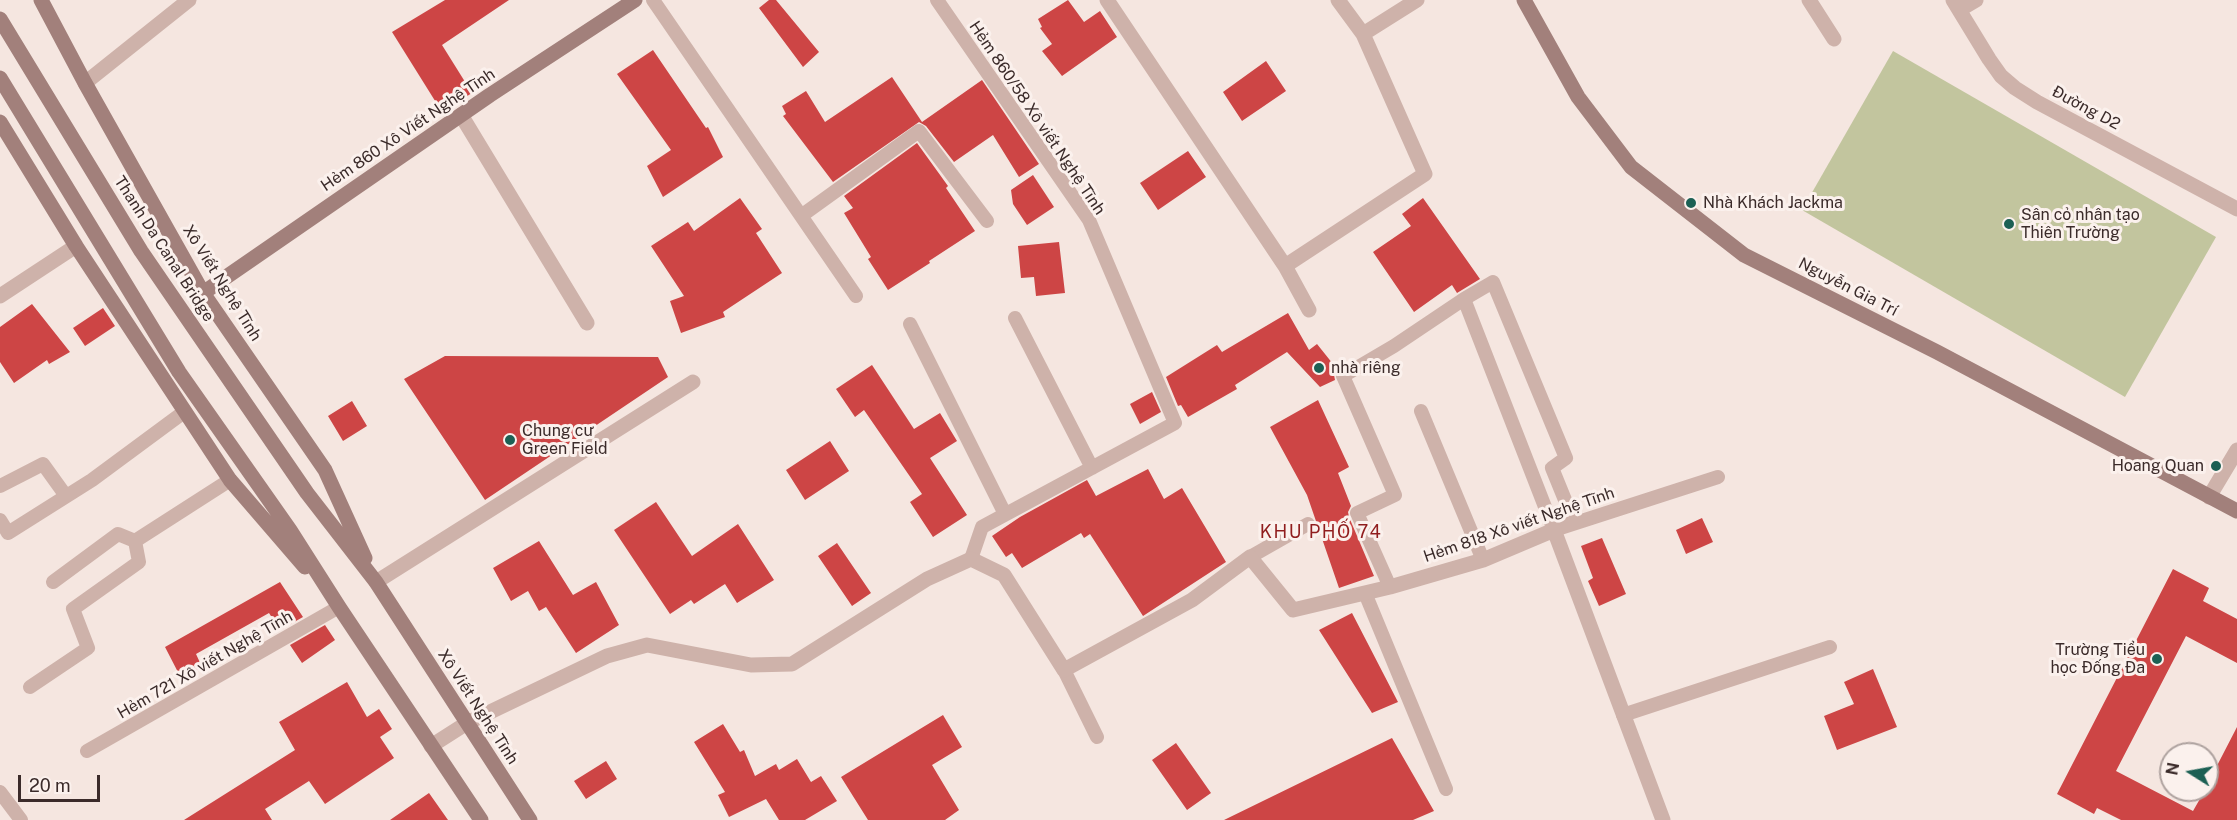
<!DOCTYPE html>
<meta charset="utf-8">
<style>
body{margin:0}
#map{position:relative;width:2237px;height:820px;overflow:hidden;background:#f5e6e0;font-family:"Public Sans",sans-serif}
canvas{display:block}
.north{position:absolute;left:2159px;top:742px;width:60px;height:60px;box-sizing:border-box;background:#fbf1ed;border:2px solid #aea29f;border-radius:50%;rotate:281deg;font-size:16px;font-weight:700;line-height:24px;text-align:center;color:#3b2b2a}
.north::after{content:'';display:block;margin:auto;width:21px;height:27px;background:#1c6054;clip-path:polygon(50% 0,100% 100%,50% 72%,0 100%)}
.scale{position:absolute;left:18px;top:775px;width:82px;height:27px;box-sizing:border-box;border:3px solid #3b2b2a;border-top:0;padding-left:8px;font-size:18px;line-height:21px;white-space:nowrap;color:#3b2b2a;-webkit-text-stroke:4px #fbf1ed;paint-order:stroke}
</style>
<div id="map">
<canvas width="2237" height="820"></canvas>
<div class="north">N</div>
<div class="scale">20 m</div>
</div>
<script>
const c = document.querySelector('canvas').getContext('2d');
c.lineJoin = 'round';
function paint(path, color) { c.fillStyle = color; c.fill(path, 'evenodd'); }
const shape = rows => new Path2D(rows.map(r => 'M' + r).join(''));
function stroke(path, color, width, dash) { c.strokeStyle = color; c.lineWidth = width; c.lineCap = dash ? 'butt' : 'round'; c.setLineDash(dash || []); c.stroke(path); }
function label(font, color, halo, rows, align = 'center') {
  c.font = font + ' "Public Sans",sans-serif'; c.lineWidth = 6; c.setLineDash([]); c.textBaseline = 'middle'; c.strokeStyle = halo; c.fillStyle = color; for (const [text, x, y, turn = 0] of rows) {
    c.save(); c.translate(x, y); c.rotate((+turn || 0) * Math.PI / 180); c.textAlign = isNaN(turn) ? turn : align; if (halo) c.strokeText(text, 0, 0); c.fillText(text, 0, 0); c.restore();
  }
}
paint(shape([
 [1893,51,2216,237,2125,397,1802,210]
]), '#c2c59e');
paint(shape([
 [445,0,509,0,442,45,472,93,442,112,392,32],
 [769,0,776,0,819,52,803,67,759,8],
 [1068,0,1084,22,1100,11,1117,37,1062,76,1042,51,1052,44,1040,28,1042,27,1038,19],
 [653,50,706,128,708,127,723,157,663,197,647,166,671,150,617,74],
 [1266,61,1286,91,1242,121,1223,92],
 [892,77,922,122,982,80,1039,164,1019,177,993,135,954,162,926,126,919,122,833,182,783,116,786,114,782,106,806,91,825,122],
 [917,143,948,186,946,188,975,231,929,261,930,263,888,290,868,259,871,257,844,213,853,208,844,196],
 [1188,151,1206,177,1158,210,1140,183],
 [1033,175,1054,207,1027,225,1013,204,1011,190],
 [740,198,762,229,756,233,782,273,723,312,725,317,681,333,670,301,684,296,651,246,688,222,694,231],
 [1423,198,1480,279,1457,293,1452,285,1414,312,1373,252,1411,226,1402,214],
 [1059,242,1065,293,1036,296,1034,277,1021,278,1018,246],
 [32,304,70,352,49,364,47,360,14,383,0,362,0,327],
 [103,308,115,326,85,346,73,328],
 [1288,313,1309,350,1317,344,1337,369,1334,375,1335,380,1320,387,1287,352,1235,385,1237,389,1188,417,1181,405,1178,406,1166,377,1217,345,1222,352],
 [445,356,658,357,668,377,485,500,404,379],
 [872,365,914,429,940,413,957,441,930,458,967,515,933,537,910,502,922,494,864,410,855,417,836,389],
 [1152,392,1161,412,1140,424,1130,404],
 [1318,400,1349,467,1338,473,1351,506,1348,512,1349,517,1374,576,1339,588,1307,495,1270,427],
 [352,401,367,426,343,441,328,416],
 [830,441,849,471,805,500,786,470],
 [1148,469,1164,499,1182,488,1226,562,1143,616,1090,534,1084,538,1081,533,1022,568,1012,553,1006,557,992,536,1020,517,1087,480,1096,496],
 [656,502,692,556,738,524,774,580,737,603,725,584,694,604,691,600,670,614,614,530],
 [1702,518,1713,542,1686,554,1676,530],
 [1602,538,1626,594,1599,606,1588,581,1593,578,1581,546],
 [539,541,573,595,596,582,619,625,576,653,546,607,539,611,528,591,511,601,493,568],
 [837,543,871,593,852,606,818,556],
 [2173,569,2209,588,2203,601,2237,619,2237,663,2186,636,2116,771,2193,811,2205,790,2207,790,2207,785,2237,727,2237,820,2121,820,2097,808,2094,814,2057,794],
 [280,582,303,617,280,630,269,613,196,654,202,667,181,678,165,647],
 [1352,613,1398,702,1372,713,1319,630],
 [325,625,335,640,302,663,290,645],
 [1873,669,1897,727,1837,750,1824,716,1854,704,1844,682],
 [347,682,367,717,379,709,392,729,380,737,394,758,325,804,309,781,265,809,272,820,184,820,295,750,279,722],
 [943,715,962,747,932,765,959,810,945,820,868,820,841,777],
 [723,724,740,752,744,750,755,776,776,764,779,770,797,759,811,782,821,776,837,801,805,820,779,820,766,799,729,817,718,795,725,792,694,742],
 [1392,738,1434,811,1413,820,1224,820],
 [1176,743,1211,793,1187,810,1152,760],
 [606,761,617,779,586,799,574,781],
 [429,793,448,820,390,820]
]), '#cd4545');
stroke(shape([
 [653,0,856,296],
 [937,0,1089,220,1175,423,982,527,971,559],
 [801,216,919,131,987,221],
 [1464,299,1554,530,1718,477],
 [1015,318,1092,468],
 [910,324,1005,514],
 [1421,411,1483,560],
 [0,486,43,464,66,496],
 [0,520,8,533,92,480,184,412],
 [1250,557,1308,524],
 [53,582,118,534,135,541],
 [1390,587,1357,513,1395,495,1343,376,1394,346,1464,299,1493,282,1566,458,1552,468,1574,522],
 [1365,593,1446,789],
 [1064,670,1097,737],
 [30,687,88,648,73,609,139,562,135,541,230,480],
 [1623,715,1830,647],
 [87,751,339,607],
 [0,792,21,820]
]), '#ceb2aa', 14);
stroke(shape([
 [1107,0,1285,266,1309,310],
 [1809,0,1834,39],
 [1953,0,1989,59,2001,76,2015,88,2037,102,2237,209],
 [1959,10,1976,0],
 [1363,34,1417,0],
 [85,83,189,0],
 [461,115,587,323],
 [1285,266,1425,174,1363,34,1338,0],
 [0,296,76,246],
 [2209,497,2237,450],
 [376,582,693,382],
 [431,746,467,723,607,656,647,645,751,665,792,664,927,579,971,559,1004,575,1064,670,1192,600,1250,557,1293,610,1390,587,1483,560,1554,530,1663,820]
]), '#ceb2aa', 15);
stroke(shape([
 [41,0,85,83,203,293,325,470,365,558],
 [1524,0,1578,97,1631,167,1744,255,1937,352,2237,511],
 [0,19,141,251,307,493,376,582,530,820],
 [0,78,179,372,290,530,339,607,481,820],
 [0,122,76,246,230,480,305,567],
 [203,293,490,95,635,0]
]), '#a2807b', 15);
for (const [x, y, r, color] of [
 [1691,203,6,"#1c6054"],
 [2009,224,6,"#1c6054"],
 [1319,368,6,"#1c6054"],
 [510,440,6,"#1c6054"],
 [2216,466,6,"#1c6054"],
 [2157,659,6,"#1c6054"]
]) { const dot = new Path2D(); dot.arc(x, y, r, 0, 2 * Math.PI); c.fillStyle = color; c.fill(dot); stroke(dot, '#fbf1ed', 2); }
label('16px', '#3b2b2a', '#fbf1ed', [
 ["Đường D2",2086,108,28],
 ["Hẻm 860/58 Xô viết Nghệ Tĩnh",1037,118,56],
 ["Hẻm 860 Xô Viết Nghệ Tĩnh",408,130,-34],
 ["Thanh Da Canal Bridge",164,249,57],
 ["Xô Viết Nghệ Tĩnh",222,283,58],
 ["Nguyễn Gia Trí",1848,287,27],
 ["Hẻm 818 Xô viết Nghệ Tĩnh",1519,525,-19],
 ["Hẻm 721 Xô viết Nghệ Tĩnh",205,665,-30],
 ["Xô Viết Nghệ Tĩnh",478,707,57]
]);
label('16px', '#3b2b2a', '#fbf1ed', [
 ["Nhà Khách Jackma",1703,203],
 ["Sân cỏ nhân tạo",2021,215],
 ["Thiên Trường",2021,233],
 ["nhà riêng",1331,368],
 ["Chung cư",522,431],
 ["Green Field",522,449],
 ["Hoang Quan",2204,466,"right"],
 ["Trường Tiểu",2145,650,"right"],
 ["học Đống Đa",2145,668,"right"]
], 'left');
c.letterSpacing = '1.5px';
label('18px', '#901d1e', '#fbf1ed', [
 ["KHU PHỐ 74",1321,532]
]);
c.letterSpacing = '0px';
</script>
